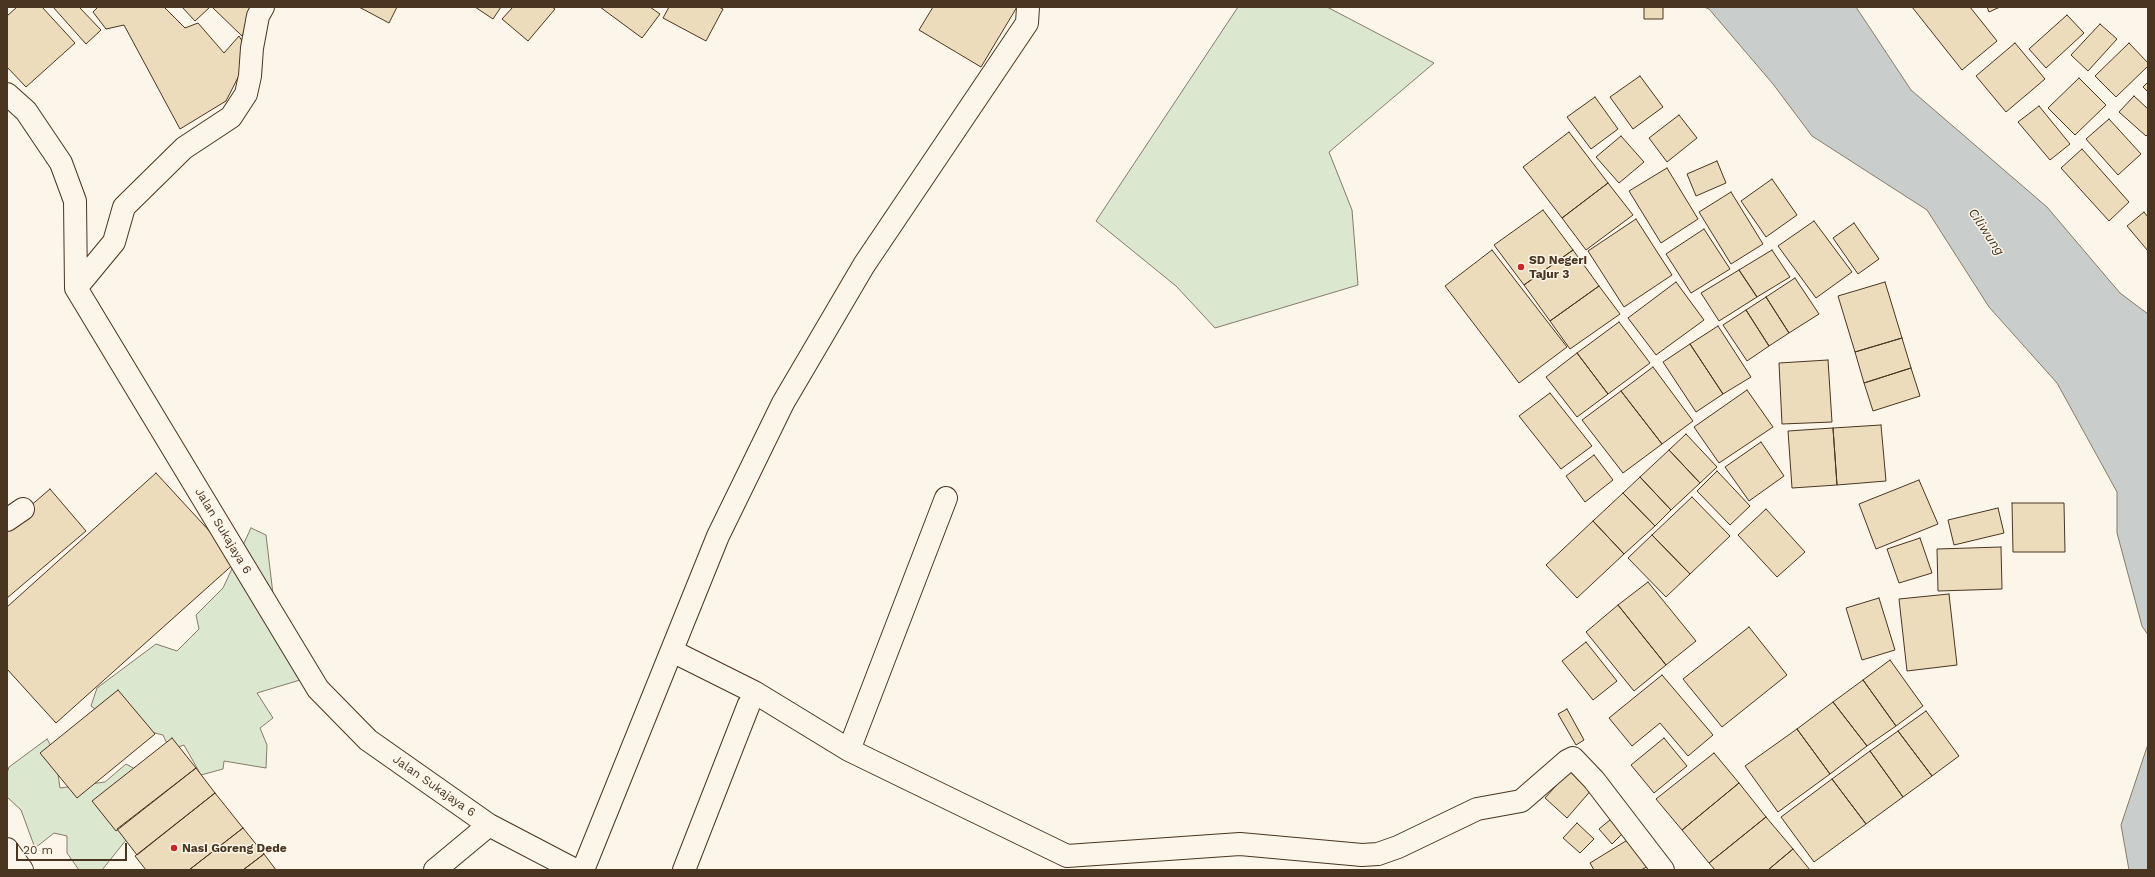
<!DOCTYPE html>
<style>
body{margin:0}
#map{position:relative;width:2155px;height:877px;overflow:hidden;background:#fbf6e9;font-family:"Work Sans",sans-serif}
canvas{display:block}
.frame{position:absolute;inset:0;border:8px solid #4a3520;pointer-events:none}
.scale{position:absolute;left:16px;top:843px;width:111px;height:18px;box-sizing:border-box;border:2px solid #4a3520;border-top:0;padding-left:5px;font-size:12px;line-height:14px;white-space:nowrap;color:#4a3520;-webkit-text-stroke:3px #fbf6e9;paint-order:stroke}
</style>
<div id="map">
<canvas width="2155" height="877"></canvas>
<div class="frame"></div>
<div class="scale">20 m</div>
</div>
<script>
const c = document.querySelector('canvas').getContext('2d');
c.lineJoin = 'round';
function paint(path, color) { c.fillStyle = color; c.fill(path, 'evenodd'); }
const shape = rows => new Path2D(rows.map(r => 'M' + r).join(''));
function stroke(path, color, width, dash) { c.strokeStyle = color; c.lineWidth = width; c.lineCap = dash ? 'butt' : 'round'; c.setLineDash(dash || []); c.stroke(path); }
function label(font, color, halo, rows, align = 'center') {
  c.font = font + ' "Work Sans",sans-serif'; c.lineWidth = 3; c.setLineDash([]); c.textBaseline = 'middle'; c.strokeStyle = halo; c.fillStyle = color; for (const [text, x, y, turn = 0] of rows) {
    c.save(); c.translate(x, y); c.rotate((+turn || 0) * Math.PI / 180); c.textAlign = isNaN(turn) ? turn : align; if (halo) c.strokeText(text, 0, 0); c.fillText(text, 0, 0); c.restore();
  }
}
const green = shape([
 [1238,7,1327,7,1434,63,1329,152,1352,210,1358,285,1215,328,1176,286,1096,221,1238,7],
 [251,528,266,535,275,611,300,680,257,693,273,718,260,728,267,745,266,768,224,761,223,769,201,775,184,745,170,750,163,735,115,723,91,706,97,688,156,644,177,651,199,629,196,615,223,588,251,528],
 [47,739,55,753,60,788,105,782,126,764,142,773,126,840,102,870,79,870,67,853,67,836,54,833,35,848,21,810,7,797,7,773,9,767,47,739]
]);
paint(green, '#dce7d0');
stroke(green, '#887966', 1);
const water = shape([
 [1704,7,1856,7,1911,90,2047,207,2120,293,2148,314,2148,635,2142,626,2117,533,2117,492,2057,383,1989,307,1927,210,1812,136,1773,84,1709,9,1704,7],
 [2148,744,2148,870,2129,870,2121,825,2148,744]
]);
paint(water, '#c9cecd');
stroke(water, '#887966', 1);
const building = shape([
 [17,7,42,7,75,43,26,87,7,67,7,16,17,7],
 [53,7,79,7,101,30,86,44,53,7],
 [98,7,164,7,185,28,198,23,224,53,239,36,250,54,226,101,180,129,124,25,106,29,93,12,98,7],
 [182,7,210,7,195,21,182,7],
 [212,7,257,7,242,36,212,7],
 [359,7,397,7,389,23,359,7],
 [475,7,501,7,493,19,475,7],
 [513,7,552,7,555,9,528,41,502,19,513,7],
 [600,7,650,7,660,14,642,38,600,7],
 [669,7,719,7,723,9,706,41,663,18,669,7],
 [933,7,1017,7,981,67,919,30,933,7],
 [1644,7,1663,7,1663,19,1644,19,1644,7],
 [1912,7,1970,7,1997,41,1962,70,1912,7],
 [1987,7,2000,7,1989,12,1987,7],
 [2067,15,2084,33,2046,68,2029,49,2067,15],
 [2100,24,2117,39,2088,71,2071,55,2100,24],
 [2015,43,2045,79,2006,112,1976,76,2015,43],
 [2129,43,2148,63,2148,66,2116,97,2095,76,2129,43],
 [1640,76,1663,107,1633,129,1610,97,1640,76],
 [2079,78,2106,105,2075,135,2048,108,2079,78],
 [2148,82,2148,92,2143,87,2148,82],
 [2134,96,2148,109,2148,134,2146,136,2119,112,2134,96],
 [1595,97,1618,129,1591,149,1567,117,1595,97],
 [2039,106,2070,144,2050,160,2018,122,2039,106],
 [1679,115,1697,138,1667,162,1649,138,1679,115],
 [2109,119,2141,154,2118,175,2086,139,2109,119],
 [1569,132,1608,183,1562,218,1523,167,1569,132],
 [1621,136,1644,162,1619,183,1596,157,1621,136],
 [2082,149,2129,202,2109,221,2061,168,2082,149],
 [1717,161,1726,183,1696,196,1687,174,1717,161],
 [1667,168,1698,219,1661,243,1629,191,1667,168],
 [1772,179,1797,215,1766,237,1741,201,1772,179],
 [1608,183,1633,215,1586,250,1562,218,1608,183],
 [1731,192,1763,244,1731,264,1699,212,1731,192],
 [1543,210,1573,250,1524,285,1494,245,1543,210],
 [2144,212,2148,217,2148,251,2127,226,2144,212],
 [1636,219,1672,275,1624,307,1588,251,1636,219],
 [1814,221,1852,272,1816,298,1778,246,1814,221],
 [1854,223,1879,259,1858,274,1833,238,1854,223],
 [1704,229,1730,269,1691,293,1666,254,1704,229],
 [1492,250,1567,347,1519,383,1445,286,1492,250],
 [1573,250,1599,286,1550,321,1524,285,1573,250],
 [1772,250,1790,277,1757,297,1739,270,1772,250],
 [1739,270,1757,297,1719,321,1701,293,1739,270],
 [1795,278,1819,314,1789,333,1766,297,1795,278],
 [1676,282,1704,320,1656,355,1628,318,1676,282],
 [1885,282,1902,338,1855,352,1838,296,1885,282],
 [1599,286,1620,314,1570,349,1550,321,1599,286],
 [1766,297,1789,333,1769,346,1746,310,1766,297],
 [1746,310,1769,346,1747,361,1723,325,1746,310],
 [1619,322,1650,363,1608,394,1577,353,1619,322],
 [1718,326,1751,377,1723,394,1690,344,1718,326],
 [1902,338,1911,368,1864,383,1855,352,1902,338],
 [1690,344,1723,394,1696,412,1663,362,1690,344],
 [1577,353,1608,394,1577,417,1546,377,1577,353],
 [1828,360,1832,422,1782,424,1779,363,1828,360],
 [1653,367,1693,421,1662,444,1621,391,1653,367],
 [1911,368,1920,396,1873,411,1864,383,1911,368],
 [1747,390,1773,427,1719,463,1694,427,1747,390],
 [1621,391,1662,444,1623,473,1582,420,1621,391],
 [1550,393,1592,446,1561,469,1519,416,1550,393],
 [1881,425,1886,481,1837,485,1833,428,1881,425],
 [1833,428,1837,485,1792,488,1788,431,1833,428],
 [1686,434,1717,467,1700,483,1669,450,1686,434],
 [1761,442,1784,476,1749,501,1725,467,1761,442],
 [1669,450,1700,483,1671,510,1640,477,1669,450],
 [1594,455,1613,480,1585,502,1566,476,1594,455],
 [1717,471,1750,506,1730,525,1697,491,1717,471],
 [156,473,237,561,56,723,7,669,7,607,156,473],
 [1640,477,1671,510,1655,526,1623,493,1640,477],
 [1919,480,1938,524,1876,549,1859,504,1919,480],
 [50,489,86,531,7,598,7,526,50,489],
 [1623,493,1655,526,1624,554,1593,521,1623,493],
 [1692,497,1730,536,1690,574,1652,535,1692,497],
 [2012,503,2064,503,2065,552,2013,552,2012,503],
 [1998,508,2004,533,1954,545,1948,520,1998,508],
 [1766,509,1805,552,1777,577,1738,535,1766,509],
 [1593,521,1624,554,1577,598,1546,565,1593,521],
 [1652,535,1690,574,1666,597,1628,558,1652,535],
 [1920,538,1932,573,1899,583,1887,549,1920,538],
 [2001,547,2002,589,1938,591,1937,549,2001,547],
 [1648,582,1696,641,1666,665,1618,605,1648,582],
 [1949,594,1957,665,1907,671,1899,599,1949,594],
 [1879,598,1895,650,1862,660,1846,608,1879,598],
 [1618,605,1666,665,1634,691,1586,632,1618,605],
 [1749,627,1787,675,1722,727,1683,679,1749,627],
 [1586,642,1617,681,1593,700,1562,661,1586,642],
 [1890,660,1923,706,1896,726,1863,680,1890,660],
 [1662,675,1713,735,1688,756,1660,723,1632,746,1609,718,1662,675],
 [1863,680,1896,726,1867,746,1833,702,1863,680],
 [118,690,155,734,77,798,40,753,118,690],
 [1833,702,1867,746,1830,774,1797,729,1833,702],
 [1567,709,1584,740,1576,745,1558,714,1567,709],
 [1926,711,1959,756,1932,776,1898,731,1926,711],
 [1797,729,1830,774,1778,812,1745,766,1797,729],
 [1898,731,1932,776,1903,797,1870,751,1898,731],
 [172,738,196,768,116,831,92,801,172,738],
 [1664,738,1687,766,1654,793,1631,765,1664,738],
 [1870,751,1903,797,1866,824,1832,779,1870,751],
 [1714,753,1739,783,1682,830,1656,799,1714,753],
 [196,768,215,793,137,855,117,829,196,768],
 [1571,769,1593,788,1567,818,1545,798,1571,769],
 [1832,779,1866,824,1814,862,1781,817,1832,779],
 [1739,783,1766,817,1709,863,1682,830,1739,783],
 [215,793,243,828,189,870,146,870,135,856,215,793],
 [1616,815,1627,829,1612,844,1599,829,1616,815],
 [1766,817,1793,849,1768,870,1715,870,1709,863,1766,817],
 [1577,823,1594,839,1580,853,1563,838,1577,823],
 [243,828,264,854,243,870,189,870,243,828],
 [1634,836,1652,864,1641,870,1594,870,1590,863,1634,836],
 [1793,849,1810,870,1768,870,1793,849],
 [264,854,276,870,243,870,264,854]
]);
paint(building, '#ecdcbc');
stroke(building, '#4a3520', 1);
const street = shape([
 [7,94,26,111,61,163,75,201,76,288,318,689,368,740,489,825,575,870],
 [76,288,114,242,124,207,184,148,231,117,246,94,250,76,252,48,258,16,263,7],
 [7,520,23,509],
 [672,651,754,692,849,750,1067,856,1240,844,1362,855,1378,854,1398,847,1477,809,1521,801,1567,761,1573,758,1594,780,1663,870],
 [849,750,946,498],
 [435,870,489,825],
 [583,870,718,536,783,403,864,265,1027,23,1028,7],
 [684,870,749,704]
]);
const highway = shape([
 [7,849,22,870]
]);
stroke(street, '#4a3520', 24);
stroke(highway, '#4a3520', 24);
stroke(street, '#fbf6e9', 22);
stroke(highway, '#fbf6e9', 22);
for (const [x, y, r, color] of [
 [1521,267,4,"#c62828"],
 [174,848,4,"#c62828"]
]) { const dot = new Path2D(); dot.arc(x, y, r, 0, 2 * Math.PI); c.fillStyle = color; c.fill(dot); stroke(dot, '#fbf6e9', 1.5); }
label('bold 12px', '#4a3520', '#fbf6e9', [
 ["SD Negeri",1529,260],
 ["Tajur 3",1529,274],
 ["Nasi Goreng Dede",182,848]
], 'left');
label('12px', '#4a3520', '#fbf6e9', [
 ["Jalan Sukajaya 6",223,531,59],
 ["Jalan Sukajaya 6",434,786,35]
]);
label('italic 13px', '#4a3520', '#fbf6e9', [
 ["Ciliwung",1986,232,56]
]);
</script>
